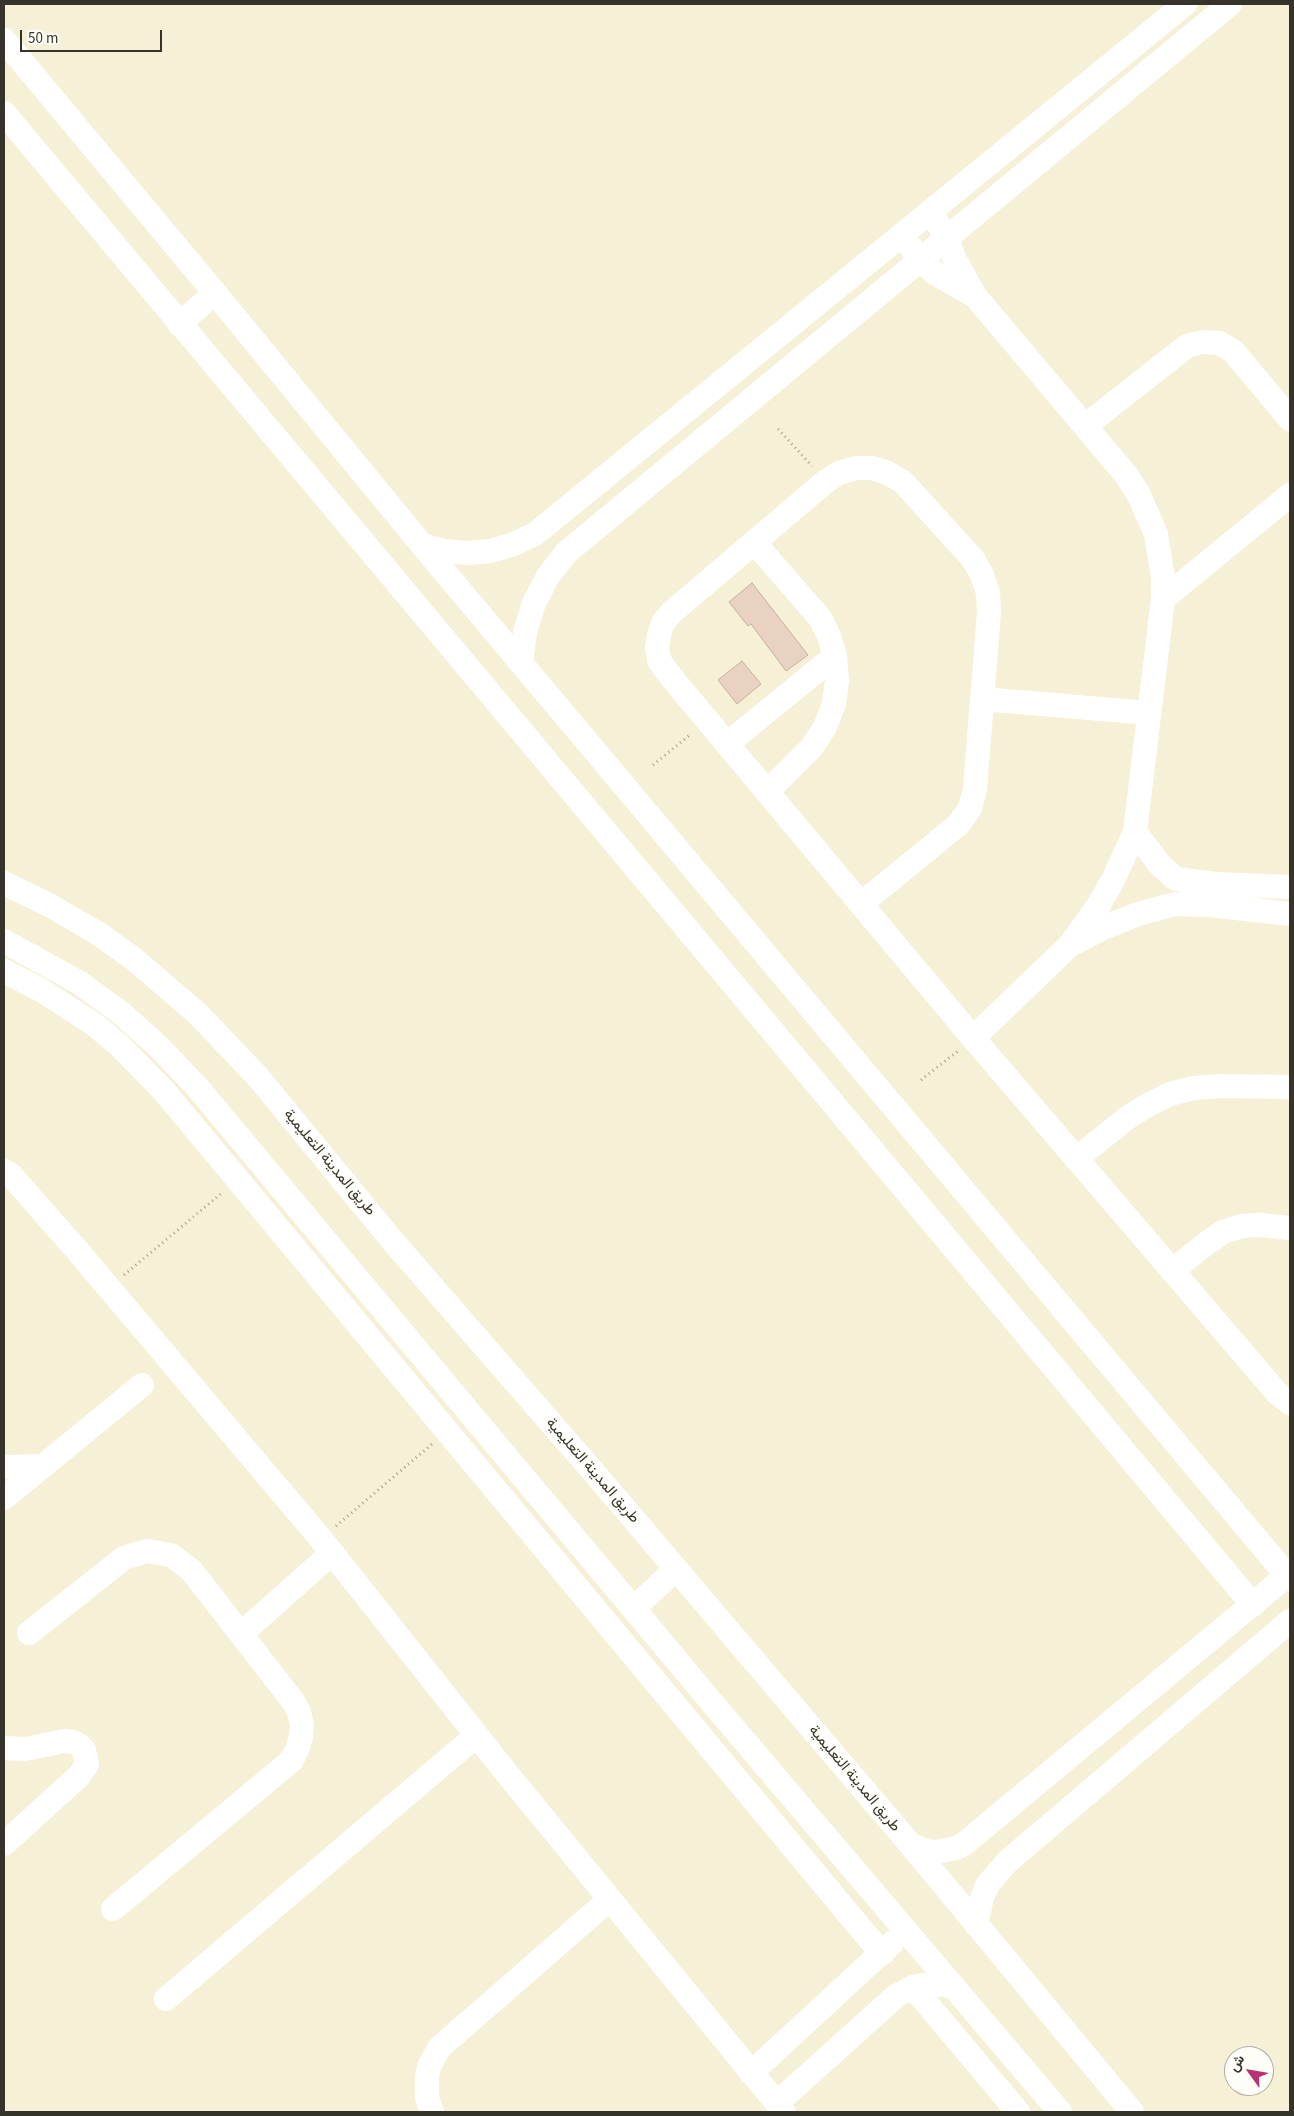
<!DOCTYPE html>
<meta charset="utf-8">
<style>
body{margin:0}
#map{position:relative;width:1294px;height:2116px;overflow:hidden;background:#f6f0d7;font-family:"Source Sans 3",Vazirmatn,sans-serif}
canvas{display:block}
.frame{position:absolute;inset:0;border:5px solid #36342a;pointer-events:none}
.north{position:absolute;left:1224px;top:2046px;width:50px;height:50px;box-sizing:border-box;background:#fefdf8;border:1px solid #aeada6;border-radius:50%;rotate:302deg;font-size:14px;font-weight:700;line-height:20px;text-align:center;color:#36342a}
.north::after{content:'';display:block;margin:auto;width:18px;height:22px;background:#b93272;clip-path:polygon(50% 0,100% 100%,50% 72%,0 100%)}
.scale{position:absolute;left:20px;top:30px;width:142px;height:22px;box-sizing:border-box;border:2px solid #36342a;border-top:0;padding-left:6px;font-size:15px;line-height:18px;white-space:nowrap;color:#36342a;-webkit-text-stroke:4px #fefdf8;paint-order:stroke}
</style>
<div id="map">
<canvas width="1294" height="2116"></canvas>
<div class="frame"></div>
<div class="north">ش</div>
<div class="scale">50 m</div>
</div>
<script>
const c = document.querySelector('canvas').getContext('2d');
c.lineJoin = 'round';
function paint(path, color) { c.fillStyle = color; c.fill(path, 'evenodd'); }
const shape = rows => new Path2D(rows.map(r => 'M' + r).join(''));
function stroke(path, color, width, dash) { c.strokeStyle = color; c.lineWidth = width; c.lineCap = dash ? 'butt' : 'round'; c.setLineDash(dash || []); c.stroke(path); }
function label(font, color, halo, rows, align = 'center') {
  c.font = font + ' "Source Sans 3",Vazirmatn,sans-serif'; c.lineWidth = 4; c.setLineDash([]); c.textBaseline = 'middle'; c.strokeStyle = halo; c.fillStyle = color; for (const [text, x, y, turn = 0] of rows) {
    c.save(); c.translate(x, y); c.rotate((+turn || 0) * Math.PI / 180); c.textAlign = isNaN(turn) ? turn : align; if (halo) c.strokeText(text, 0, 0); c.fillText(text, 0, 0); c.restore();
  }
}
const building = shape([
 [752,583,808,655,786,671,751,624,748,626,729,602,752,583],
 [742,661,761,684,737,704,718,680,742,661]
]);
paint(building, '#e9d2c1');
stroke(building, '#c5af9f', 1);
stroke(shape([
 [778,429,812,466],
 [653,765,691,734],
 [921,1080,958,1051],
 [124,1275,223,1192],
 [336,1526,432,1444]
]), '#a5a18e', 3, [1, 4]);
stroke(shape([
 [4,40,215,293,422,545,1290,1579],
 [4,113,1253,1605],
 [930,212,947,237,954,258,975,296,1127,476,1139,495,1156,534,1163,578,1163,599,1135,832,1113,880,1100,903,1070,945,973,1038],
 [910,246,919,259,936,274,975,296],
 [179,324,215,293],
 [1085,426,1187,346,1202,342,1219,343,1233,351,1290,419],
 [754,542,820,618,829,636,835,656,837,680,834,704,825,727,812,747,767,792],
 [422,545,444,551,467,553,491,551,514,544,535,534,1185,4],
 [1163,599,1290,495],
 [521,663,525,632,534,603,548,576,567,552,1230,4],
 [982,699,1149,713],
 [727,744,835,656],
 [1135,832,1160,865,1176,879,1216,884,1290,887],
 [4,883,51,906,99,934,134,959,198,1014,258,1077,391,1239,597,1476,910,1844,1132,2112],
 [861,904,959,824,970,808,975,789,989,612,988,593,982,575,973,559,903,482,888,473,872,468,856,468,839,473,825,482,671,613,663,623,659,635,657,647,659,660,667,672,707,720,973,1038,1278,1394,1290,1403],
 [4,941,80,983,121,1013,159,1047,197,1087,719,1711,1060,2112],
 [1076,942,1103,928,1138,914,1175,904,1209,905,1290,914],
 [4,971,41,990,95,1025,119,1045,164,1091,882,1954],
 [1076,1159,1127,1118,1148,1105,1170,1094,1194,1088,1219,1086,1290,1087],
 [4,1171,10,1174,76,1249,321,1539,509,1776,784,2112],
 [1172,1271,1207,1243,1223,1232,1242,1226,1261,1225,1290,1228],
 [4,1467,43,1466],
 [4,1498,142,1385],
 [634,1608,676,1569],
 [29,1633,124,1558,147,1551,171,1555,191,1570,293,1701,299,1712,302,1725,301,1737,297,1750,291,1761,113,1909],
 [241,1634,332,1553],
 [4,1748,25,1749,65,1741,73,1742,79,1745,84,1750,87,1764,79,1776,4,1844],
 [910,1844,927,1851,937,1852,956,1848,964,1844,1290,1573],
 [976,1925,982,1898,988,1884,1007,1862,1290,1621],
 [913,1987,1018,2112],
 [166,1999,477,1735],
 [751,2073,892,1943],
 [777,2103,896,1996,913,1987,923,1985,945,1985,955,1988],
 [432,2112,427,2098,427,2077,429,2067,439,2048,610,1899]
]), '#fff', 24);
label('15px', '#36342a', '#fefdf8', [
 ["طريق المدينة التعليمية",329,1163,50],
 ["طريق المدينة التعليمية",592,1471,49],
 ["طريق المدينة التعليمية",854,1779,50]
]);
</script>
